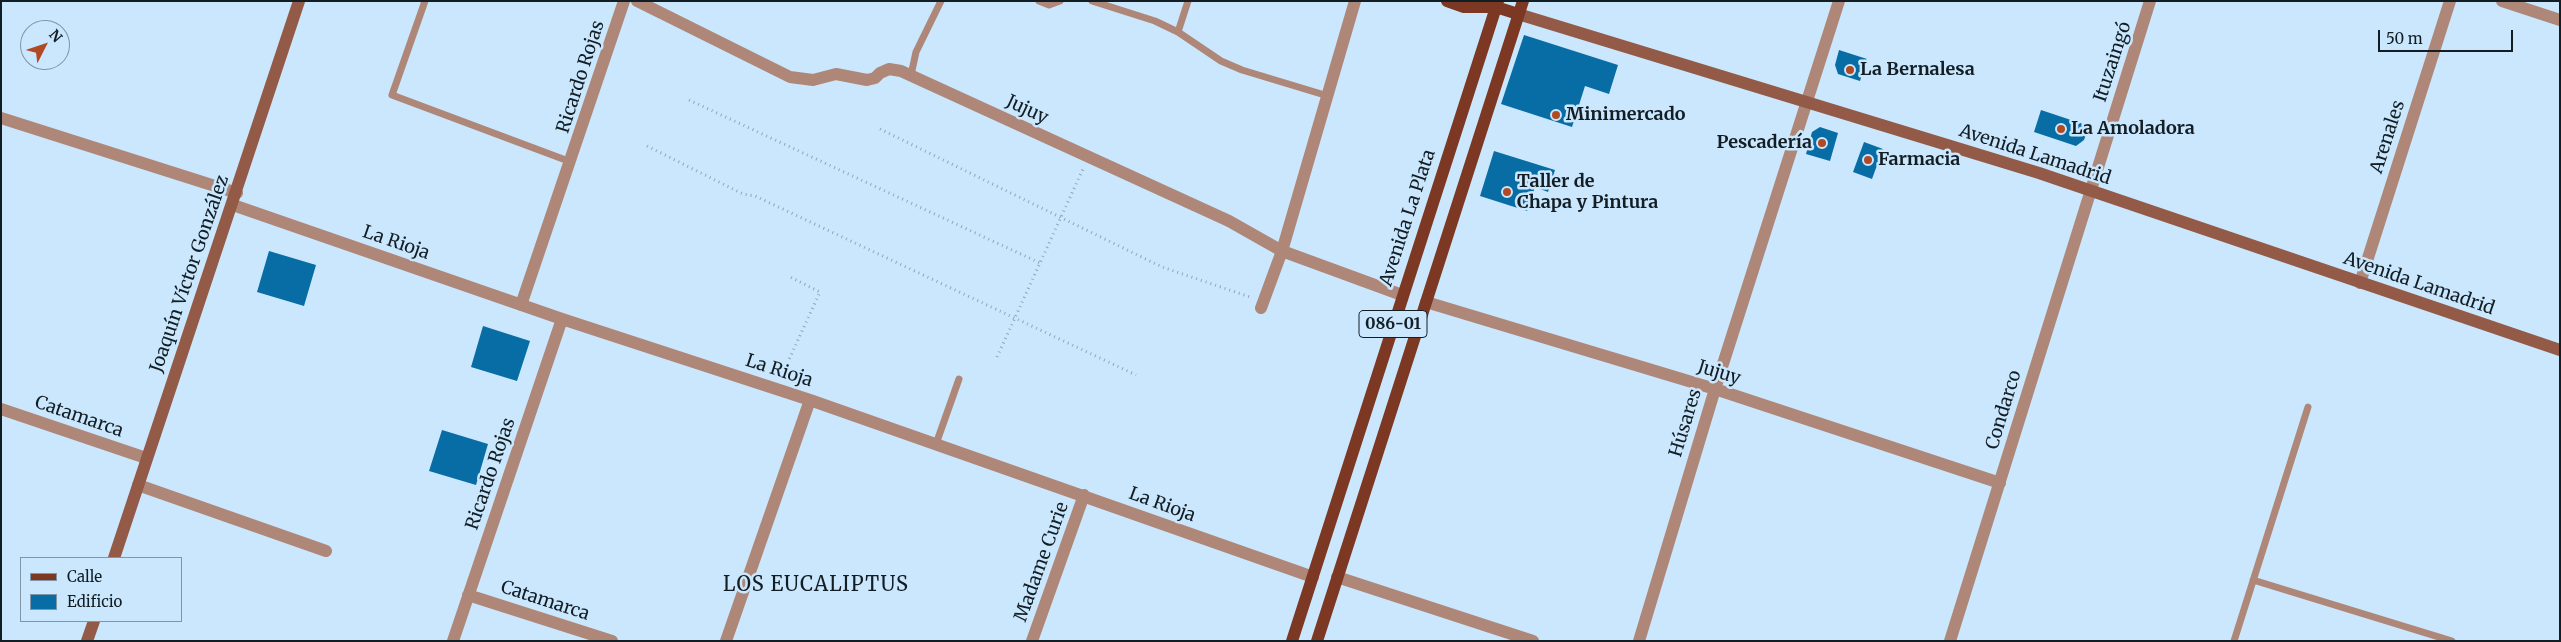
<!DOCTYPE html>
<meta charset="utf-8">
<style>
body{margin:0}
#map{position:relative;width:2561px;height:642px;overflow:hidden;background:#cae7fd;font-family:Merriweather,serif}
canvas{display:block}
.frame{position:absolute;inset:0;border:2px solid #121d24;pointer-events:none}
.legend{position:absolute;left:20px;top:557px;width:162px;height:65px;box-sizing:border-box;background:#cae7fd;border:1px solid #8096a6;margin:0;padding:6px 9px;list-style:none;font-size:15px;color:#121d24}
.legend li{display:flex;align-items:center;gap:10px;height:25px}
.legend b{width:25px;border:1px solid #8096a6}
.north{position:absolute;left:20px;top:20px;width:50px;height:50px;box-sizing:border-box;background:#cae7fd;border:1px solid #8096a6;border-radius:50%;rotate:49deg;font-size:14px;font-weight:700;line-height:20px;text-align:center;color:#121d24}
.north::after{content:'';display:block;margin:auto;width:18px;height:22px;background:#b14925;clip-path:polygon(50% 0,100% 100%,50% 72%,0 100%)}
.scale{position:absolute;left:2378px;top:30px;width:135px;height:22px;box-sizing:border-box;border:2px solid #121d24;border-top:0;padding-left:6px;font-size:15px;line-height:18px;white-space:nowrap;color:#121d24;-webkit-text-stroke:4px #cae7fd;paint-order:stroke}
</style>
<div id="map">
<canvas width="2561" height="642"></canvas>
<div class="frame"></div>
<ul class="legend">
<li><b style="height:6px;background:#7c3822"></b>Calle</li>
<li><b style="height:14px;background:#086da4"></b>Edificio</li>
</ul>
<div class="north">N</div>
<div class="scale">50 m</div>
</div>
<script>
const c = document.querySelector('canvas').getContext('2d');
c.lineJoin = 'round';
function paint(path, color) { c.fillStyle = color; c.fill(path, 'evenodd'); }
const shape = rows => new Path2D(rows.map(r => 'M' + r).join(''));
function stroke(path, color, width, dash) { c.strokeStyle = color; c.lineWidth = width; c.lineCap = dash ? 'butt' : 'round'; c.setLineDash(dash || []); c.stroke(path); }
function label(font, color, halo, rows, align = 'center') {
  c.font = font + ' Merriweather,serif'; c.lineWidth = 5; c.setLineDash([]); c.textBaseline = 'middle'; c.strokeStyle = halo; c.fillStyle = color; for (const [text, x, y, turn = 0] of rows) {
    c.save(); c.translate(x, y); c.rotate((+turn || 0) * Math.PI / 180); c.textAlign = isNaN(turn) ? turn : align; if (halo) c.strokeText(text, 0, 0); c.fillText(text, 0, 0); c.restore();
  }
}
paint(shape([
 [1524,35,1618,65,1609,94,1585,86,1572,127,1501,104],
 [1839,50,1867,59,1860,81,1838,74,1835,65],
 [2041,110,2089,126,2084,140,2076,146,2034,132],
 [1820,127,1838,133,1830,161,1806,154,1812,132],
 [1864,142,1883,149,1872,179,1853,172],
 [1494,151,1555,170,1548,192,1535,187,1527,211,1480,196],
 [269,251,316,265,304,306,257,292],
 [483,326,530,341,517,381,471,367],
 [442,430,488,444,476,485,429,471]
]), '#086da4');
stroke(shape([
 [689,100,1040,263],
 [880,129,1162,267,1250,297],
 [647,146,743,194,755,196,1136,375],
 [997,357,1083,169],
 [781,377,820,292,788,276]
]), '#90a7b8', 3, [1, 4]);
stroke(shape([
 [425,1,392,95,571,162],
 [1039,1,1049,5,1060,1],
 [1092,1,1155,21,1178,32,1221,61,1242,70,1328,96],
 [1178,32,1188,1],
 [911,75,916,52,941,1],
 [936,444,959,379],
 [2253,580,2452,641],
 [2234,641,2308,407]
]), '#ae8779', 7);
stroke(shape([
 [637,1,790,77,813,80,836,74,867,80,875,78,880,73,889,69,901,71,1229,221,1282,251,1402,295],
 [2502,1,2560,20],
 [1,118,237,193],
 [233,205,562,319,810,400,1313,577],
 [2360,283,2450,1],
 [1426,302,1715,389,2000,483],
 [521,305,624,1],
 [1261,308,1282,251,1355,1],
 [1,409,146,458],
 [138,485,326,551],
 [1337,577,1533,641],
 [468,595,612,641],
 [453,641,562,319],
 [726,641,810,400],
 [1032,641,1084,495],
 [1639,641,1715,389,1839,1],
 [1950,641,2150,1]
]), '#ae8779', 12);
stroke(shape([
 [1518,14,2039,173,2560,350],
 [114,558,299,1],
 [87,641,94,621]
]), '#925a47', 12);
stroke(shape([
 [1447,1,1464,7,1496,7,1518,14],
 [1292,641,1498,1],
 [1317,641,1523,1]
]), '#7c3822', 12);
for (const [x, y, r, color] of [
 [1850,70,5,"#b14925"],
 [1556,115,5,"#b14925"],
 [2061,129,5,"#b14925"],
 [1822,143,5,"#b14925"],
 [1868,160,5,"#b14925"],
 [1507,192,5,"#b14925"]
]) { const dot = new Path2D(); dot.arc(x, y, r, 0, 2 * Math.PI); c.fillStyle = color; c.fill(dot); stroke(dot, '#cae7fd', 2); }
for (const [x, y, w] of [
 [1393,324,68]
]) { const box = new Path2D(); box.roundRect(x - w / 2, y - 13.5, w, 27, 4); c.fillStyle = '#cae7fd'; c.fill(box); stroke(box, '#121d24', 1); }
label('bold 16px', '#121d24', null, [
 ["086-01",1393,324]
]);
label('18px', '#121d24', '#cae7fd', [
 ["Ituzaingó",2113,62,-72],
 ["Ricardo Rojas",581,77,-72],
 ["Jujuy",1027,110,25],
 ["Arenales",2388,137,-72],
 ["Avenida Lamadrid",2035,155,18],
 ["Avenida La Plata",1408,218,-72],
 ["La Rioja",396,243,19],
 ["Joaquín Víctor González",190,274,-71],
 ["Avenida Lamadrid",2419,284,19],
 ["La Rioja",779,371,18],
 ["Jujuy",1719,373,17],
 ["Condarco",2004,410,-73],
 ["Catamarca",79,417,19],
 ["Húsares",1686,423,-73],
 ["Ricardo Rojas",491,474,-71],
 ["La Rioja",1162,505,20],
 ["Madame Curie",1042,562,-70],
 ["Catamarca",545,601,18]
]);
label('bold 18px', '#121d24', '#cae7fd', [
 ["La Bernalesa",1860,70],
 ["Minimercado",1566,115],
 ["La Amoladora",2071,129],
 ["Pescadería",1812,143,"right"],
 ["Farmacia",1878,160],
 ["Taller de",1517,182],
 ["Chapa y Pintura",1517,203]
], 'left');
c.letterSpacing = '1px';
label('20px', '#121d24', '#cae7fd', [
 ["LOS EUCALIPTUS",816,585]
]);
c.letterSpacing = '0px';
</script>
